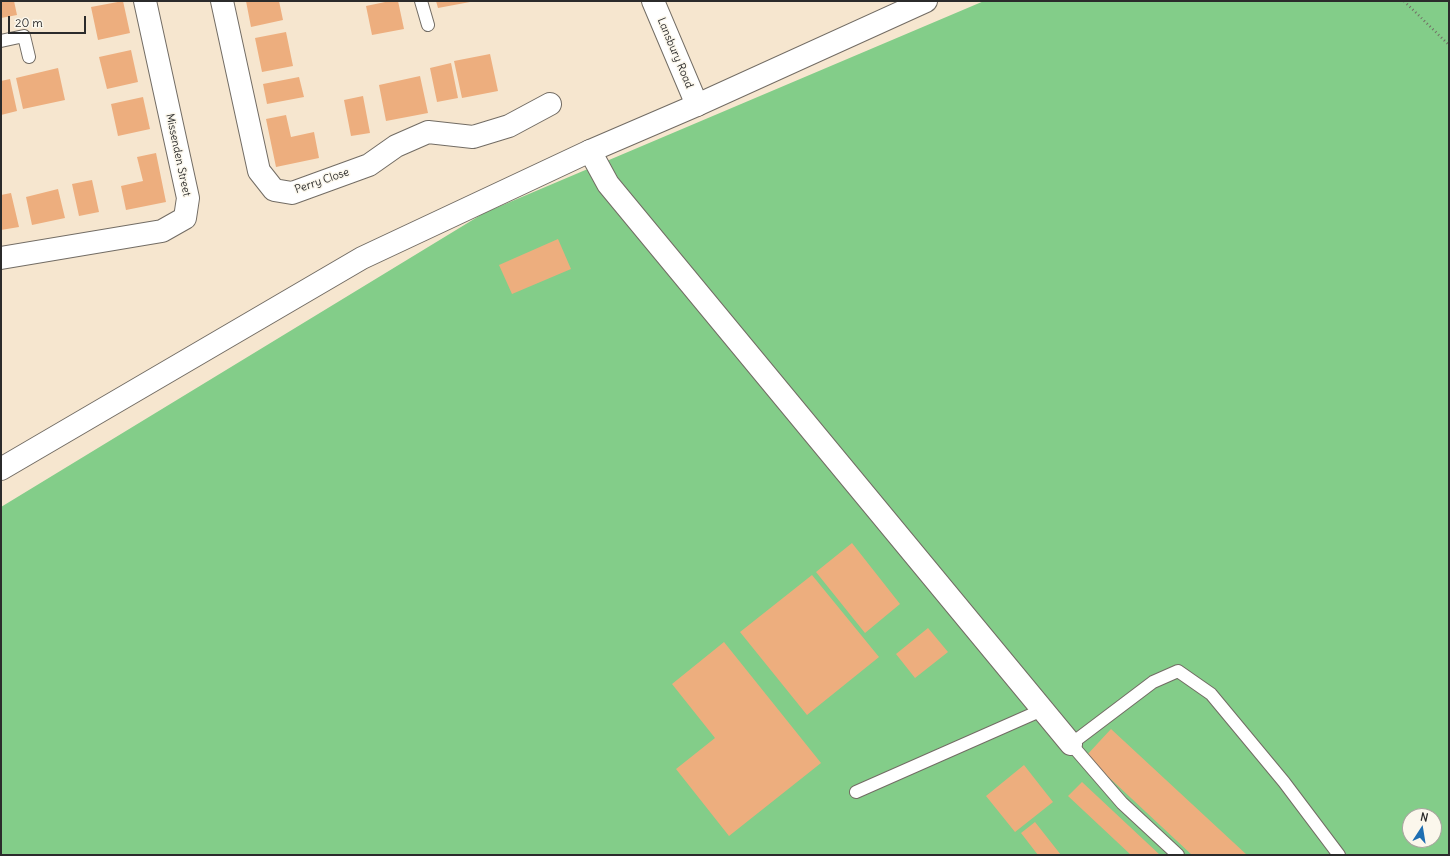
<!DOCTYPE html>
<style>
body{margin:0}
#map{position:relative;width:1450px;height:856px;overflow:hidden;background:#f6e6cf;font-family:Delius,sans-serif}
canvas{display:block}
.frame{position:absolute;inset:0;border:2px solid #2b2b2b;pointer-events:none}
.north{position:absolute;left:1402px;top:808px;width:40px;height:40px;box-sizing:border-box;background:#fbf7ec;border:1px solid #a8a59f;border-radius:50%;rotate:12deg;font-size:11px;font-weight:700;line-height:16px;text-align:center;color:#2b2b2b}
.north::after{content:'';display:block;margin:auto;width:14px;height:18px;background:#1f6fb2;clip-path:polygon(50% 0,100% 100%,50% 72%,0 100%)}
.scale{position:absolute;left:8px;top:16px;width:78px;height:18px;box-sizing:border-box;border:2px solid #2b2b2b;border-top:0;padding-left:5px;font-size:12px;line-height:14px;white-space:nowrap;color:#2b2b2b;-webkit-text-stroke:3px #fbf7ec;paint-order:stroke}
</style>
<div id="map">
<canvas width="1450" height="856"></canvas>
<div class="frame"></div>
<div class="north">N</div>
<div class="scale">20 m</div>
</div>
<script>
const c = document.querySelector('canvas').getContext('2d');
c.lineJoin = 'round';
function paint(path, color) { c.fillStyle = color; c.fill(path, 'evenodd'); }
const shape = rows => new Path2D(rows.map(r => 'M' + r).join(''));
function stroke(path, color, width, dash) { c.strokeStyle = color; c.lineWidth = width; c.lineCap = dash ? 'butt' : 'round'; c.setLineDash(dash || []); c.stroke(path); }
function label(font, color, halo, rows, align = 'center') {
  c.font = font + ' Delius,sans-serif'; c.lineWidth = 3; c.setLineDash([]); c.textBaseline = 'middle'; c.strokeStyle = halo; c.fillStyle = color; for (const [text, x, y, turn = 0] of rows) {
    c.save(); c.translate(x, y); c.rotate((+turn || 0) * Math.PI / 180); c.textAlign = isNaN(turn) ? turn : align; if (halo) c.strokeText(text, 0, 0); c.fillText(text, 0, 0); c.restore();
  }
}
paint(shape([
 [984,1,1449,1,1449,855,1,855,1,507,484,213],
 [1410,816,1434,816,1434,840,1410,840]
]), '#83cd89');
paint(shape([
 [1,1,14,1,17,15,1,18],
 [123,1,130,33,98,40,91,7],
 [246,1,279,1,283,20,251,27],
 [390,1,398,1,404,29,372,35,366,6],
 [436,1,470,1,470,2,438,8],
 [286,32,293,66,262,72,255,38],
 [131,50,138,82,107,89,99,57],
 [490,54,498,91,462,98,454,61],
 [451,63,458,98,437,102,430,68],
 [58,68,65,100,23,109,16,78],
 [420,76,428,113,386,121,379,85],
 [299,77,304,97,267,104,263,84],
 [10,79,17,111,1,115,1,81],
 [363,96,370,133,351,136,344,100],
 [143,97,150,129,118,136,111,104],
 [286,115,291,137,314,132,319,158,276,167,266,119],
 [156,153,166,202,126,210,121,186,143,181,137,157],
 [92,180,99,212,79,216,72,184],
 [58,189,65,218,32,225,26,197],
 [11,193,19,227,1,230,1,195],
 [558,239,571,269,512,294,499,265],
 [852,543,900,604,865,633,816,572],
 [812,575,879,657,807,715,740,632],
 [928,628,948,652,915,678,896,654],
 [724,642,821,763,729,836,676,769,715,738,672,684],
 [1111,729,1247,855,1192,855,1086,756],
 [1024,765,1053,802,1015,832,986,796],
 [1082,782,1160,855,1131,855,1068,796],
 [1035,822,1061,855,1038,855,1021,833]
]), '#edae7e');
const service = shape([
 [421,1,428,25],
 [1,41,24,36,29,57],
 [856,792,1042,710],
 [1178,855,1122,803,1071,744,1153,682,1178,671,1211,694,1284,782,1339,855]
]);
const minor = shape([
 [222,1,259,171,274,190,292,193,369,165,396,146,428,132,473,137,509,126,550,104],
 [653,1,697,105],
 [590,151,608,184,1071,744],
 [1,258,162,231,185,218,188,198,145,1]
]);
const tertiary = shape([
 [1,469,362,258,590,151,697,105,926,1]
]);
stroke(service, '#726c64', 14);
stroke(minor, '#726c64', 24);
stroke(tertiary, '#726c64', 24);
stroke(shape([
 [1404,1,1449,45]
]), '#726c64', 2.5, [1, 3]);
stroke(service, '#fff', 12);
stroke(minor, '#fff', 22);
stroke(tertiary, '#fff', 22);
label('11px', '#2b2b2b', '#fbf7ec', [
 ["Lansbury Road",675,53,67],
 ["Missenden Street",178,155,78],
 ["Perry Close",322,181,-19]
]);
</script>
